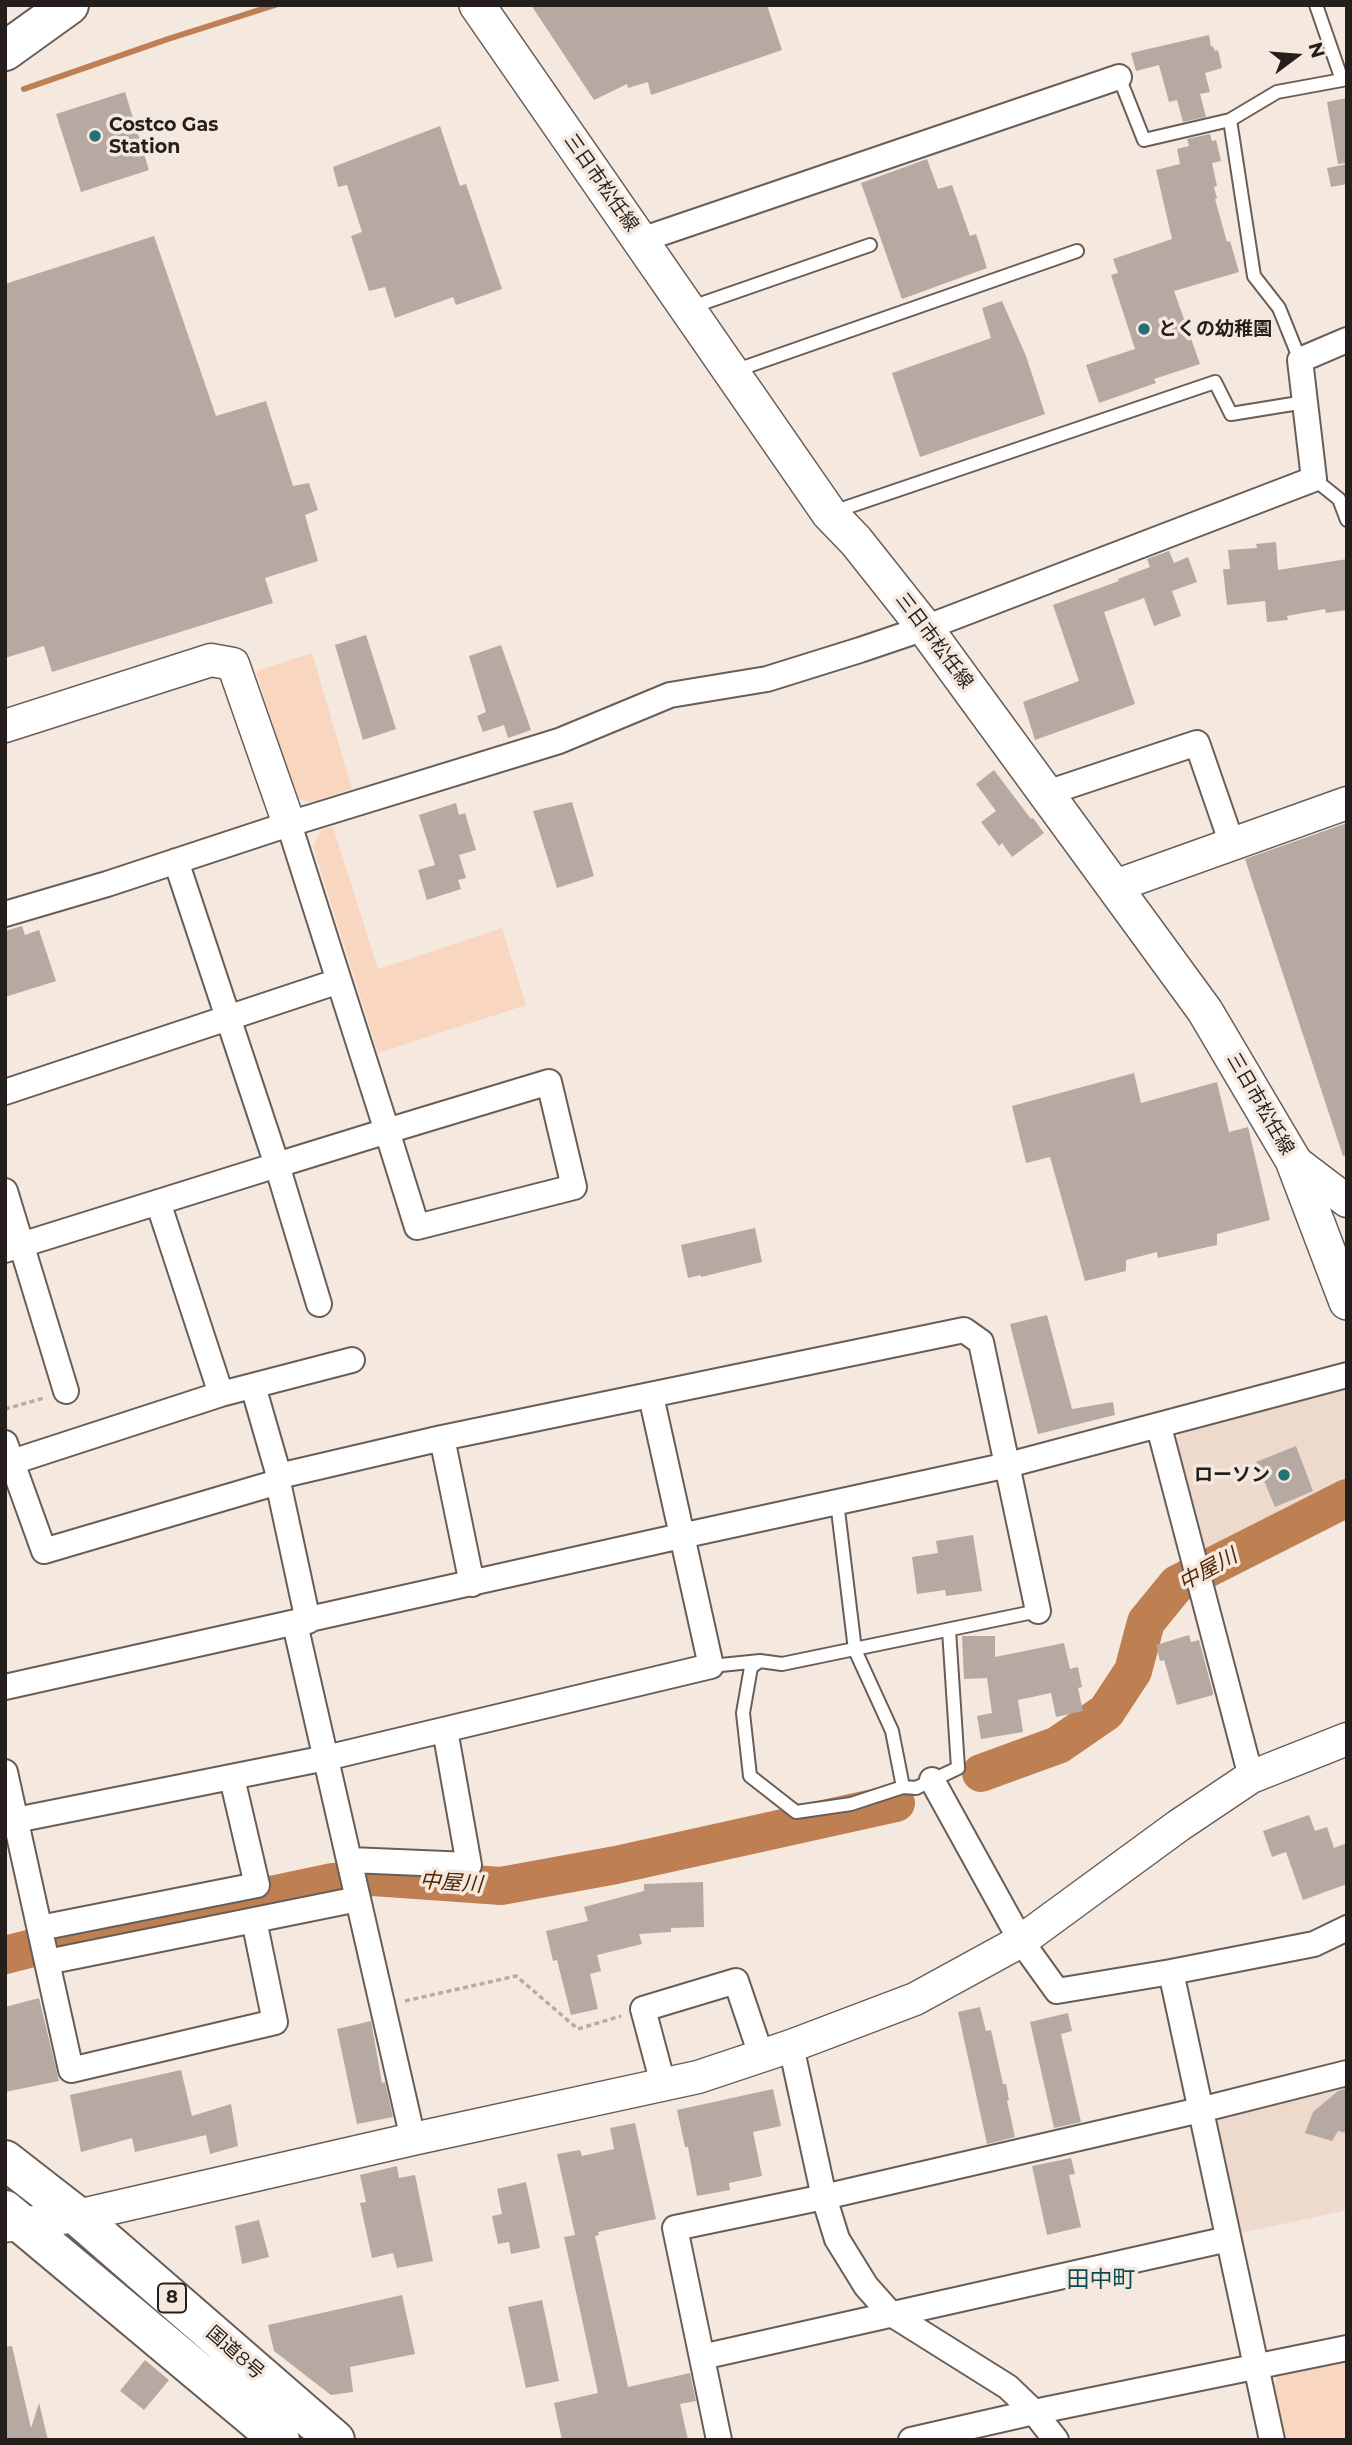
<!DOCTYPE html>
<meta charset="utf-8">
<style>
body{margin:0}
#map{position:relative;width:1352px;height:2445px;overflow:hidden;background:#f5e8df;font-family:Montserrat,sans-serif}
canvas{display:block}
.frame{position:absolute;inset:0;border:7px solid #241f1c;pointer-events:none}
.north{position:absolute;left:1261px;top:21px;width:70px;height:70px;-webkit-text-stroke:5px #f5e8df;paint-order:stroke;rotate:74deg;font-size:19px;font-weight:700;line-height:28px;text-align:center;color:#241f1c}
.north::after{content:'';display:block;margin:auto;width:24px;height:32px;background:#241f1c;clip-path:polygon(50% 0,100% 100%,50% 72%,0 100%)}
</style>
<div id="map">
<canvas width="1352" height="2445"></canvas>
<div class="frame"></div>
<div class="north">N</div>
</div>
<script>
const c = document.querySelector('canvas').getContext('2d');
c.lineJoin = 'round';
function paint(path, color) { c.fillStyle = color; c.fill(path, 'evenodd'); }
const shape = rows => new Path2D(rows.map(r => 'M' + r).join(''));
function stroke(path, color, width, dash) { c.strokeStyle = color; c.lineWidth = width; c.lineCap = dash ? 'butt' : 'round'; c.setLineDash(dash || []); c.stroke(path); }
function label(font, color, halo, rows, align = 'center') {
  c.font = font + ' Montserrat,"Noto Sans JP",sans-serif'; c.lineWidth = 7; c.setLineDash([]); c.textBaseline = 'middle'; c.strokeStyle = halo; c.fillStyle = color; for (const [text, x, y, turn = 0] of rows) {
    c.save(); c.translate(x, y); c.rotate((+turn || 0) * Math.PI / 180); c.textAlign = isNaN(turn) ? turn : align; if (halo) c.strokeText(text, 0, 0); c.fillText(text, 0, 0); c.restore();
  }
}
paint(shape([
 [1344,1388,1347,1390,1347,1483,1203,1553,1173,1446,1180,1434],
 [1347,2084,1347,2210,1241,2233,1216,2125,1223,2112]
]), '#eedacd');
paint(shape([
 [312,653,352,789,309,802,296,798,256,671],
 [333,827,378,969,502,928,526,1005,378,1053,313,846,322,829],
 [1347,2361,1347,2440,1285,2440,1274,2388,1277,2377]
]), '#f8d6bf');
stroke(shape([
 [24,89,168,39,275,5]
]), '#be7f52', 6);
stroke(shape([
 [981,1773,1058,1745,1106,1712,1133,1671,1146,1622,1177,1584,1347,1498],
 [5,1955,96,1932,332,1882,373,1877,501,1886,616,1865,896,1803]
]), '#be7f52', 38);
paint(shape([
 [531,5,767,5,782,50,651,95,648,82,628,88,627,84,594,100],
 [1209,35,1211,47,1213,46,1215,51,1218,50,1222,68,1205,73,1210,92,1200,94,1206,117,1183,122,1177,100,1169,102,1159,65,1136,71,1131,53],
 [125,92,149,170,81,192,56,114],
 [1347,98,1347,163,1338,164,1327,102],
 [440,126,460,186,466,184,502,289,456,305,453,297,395,318,385,287,369,291,351,236,362,232,347,185,338,187,333,167],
 [1210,134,1212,141,1216,140,1221,161,1212,163,1217,186,1214,187,1217,198,1215,199,1227,242,1230,241,1239,272,1174,291,1200,364,1154,379,1156,383,1099,403,1086,365,1135,349,1111,275,1118,273,1113,259,1172,239,1156,170,1180,164,1177,149,1189,146,1187,139],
 [927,159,938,189,952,185,970,236,976,234,987,268,902,299,861,183],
 [1347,164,1347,184,1331,187,1327,168],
 [154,236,216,416,266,401,293,486,309,483,318,510,305,515,318,561,265,578,273,603,52,672,44,646,5,658,5,284],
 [1002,301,1026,356,1045,414,920,457,892,373,991,338,982,308],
 [1276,542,1278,570,1347,559,1347,610,1326,613,1325,609,1287,616,1288,620,1267,622,1265,601,1227,605,1223,569,1230,569,1228,550,1257,548,1256,544],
 [1169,551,1174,563,1188,557,1197,582,1172,591,1181,616,1154,626,1144,598,1104,612,1135,704,1035,740,1023,702,1079,681,1053,605,1119,581,1118,579,1150,567,1147,559],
 [366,635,396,729,363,740,335,645],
 [501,645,531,730,508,738,504,725,483,732,477,716,486,712,469,656],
 [994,770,1031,819,1033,818,1044,833,1012,857,1002,843,999,846,981,822,996,811,976,784],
 [572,802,594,876,557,888,533,811],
 [456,803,459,815,465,813,476,850,459,855,466,878,458,880,461,889,427,900,418,870,435,865,419,815],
 [1347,823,1347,1155,1343,1156,1245,859],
 [22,926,25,935,39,930,56,981,5,997,5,931],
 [1134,1073,1141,1103,1217,1082,1229,1132,1248,1127,1270,1220,1217,1234,1217,1245,1158,1258,1157,1252,1126,1260,1126,1271,1085,1281,1050,1157,1026,1163,1012,1106],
 [755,1228,762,1262,701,1277,701,1275,688,1278,681,1245],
 [1047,1315,1072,1409,1113,1402,1115,1415,1038,1434,1010,1324],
 [1296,1446,1313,1491,1275,1507,1256,1462],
 [973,1535,982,1591,946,1596,945,1590,917,1594,912,1557,938,1553,936,1541],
 [1189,1635,1191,1642,1199,1640,1213,1692,1213,1695,1177,1705,1164,1660,1160,1661,1156,1645],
 [962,1636,995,1636,995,1657,1064,1643,1070,1669,1078,1667,1082,1687,1078,1688,1083,1711,1056,1717,1051,1693,1018,1700,1023,1732,981,1739,977,1716,992,1713,987,1678,964,1679],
 [1309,1815,1315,1831,1327,1827,1334,1848,1347,1843,1347,1884,1303,1900,1286,1852,1272,1857,1263,1831],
 [703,1882,704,1927,671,1928,671,1932,639,1934,642,1944,597,1955,601,1971,590,1974,598,2009,571,2015,557,1960,553,1961,546,1931,588,1921,584,1907,644,1891,644,1884],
 [39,1998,59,2081,5,2092,5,2007],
 [980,2007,986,2031,991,2030,1003,2084,1006,2084,1009,2100,1007,2101,1015,2137,987,2144,958,2012],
 [1068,2013,1072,2031,1061,2034,1081,2122,1054,2128,1030,2022],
 [371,2021,382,2083,385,2082,393,2117,357,2124,337,2029],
 [181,2070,192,2116,231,2104,238,2146,210,2154,206,2135,135,2152,132,2138,81,2152,70,2095],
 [1347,2088,1347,2133,1338,2131,1332,2141,1305,2133,1313,2112,1338,2091],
 [773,2089,781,2126,753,2132,762,2176,729,2183,730,2190,697,2196,688,2147,685,2147,677,2110],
 [635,2123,656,2219,598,2232,599,2235,595,2236,628,2387,690,2373,696,2401,680,2404,688,2440,562,2440,554,2403,598,2393,564,2237,575,2235,557,2154,580,2150,582,2156,614,2149,610,2128],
 [1071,2158,1075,2174,1069,2175,1081,2227,1047,2235,1032,2166],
 [397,2166,399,2178,415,2175,433,2261,397,2268,393,2253,372,2258,360,2203,366,2202,360,2175],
 [526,2182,540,2248,511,2254,509,2242,498,2244,492,2216,502,2214,497,2189],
 [259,2220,269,2257,242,2264,235,2226],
 [402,2295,415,2354,350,2367,353,2392,331,2395,274,2351,268,2325],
 [542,2300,559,2381,526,2388,508,2307],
 [12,2346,31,2428,39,2403,48,2440,5,2440,5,2347],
 [145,2360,169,2380,144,2410,120,2391]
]), '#b5a9a1');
const service = shape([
 [1119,77,1144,140,1230,120],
 [689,308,870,245],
 [1300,360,1279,308,1254,276,1230,120,1277,92,1342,80,1316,5],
 [734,371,1077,251],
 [1314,479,1339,499,1347,520],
 [833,512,1215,382,1231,414,1305,402],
 [760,1661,751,1667,743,1713,750,1776,796,1812,851,1804,903,1787,892,1731,855,1650,837,1502],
 [711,1666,760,1661,782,1664,1038,1611],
 [903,1787,916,1788,958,1768,949,1630]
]);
const minor = shape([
 [641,240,1119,77],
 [1047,793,1197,743,1232,844],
 [289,824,339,981,387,1131,417,1227,574,1187,549,1082,387,1131,277,1165,319,1304],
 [5,914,107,884,289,824,559,741,670,695,767,679,860,650,925,628,1314,479,1300,360,1347,340],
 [5,1092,339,981],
 [5,1191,66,1391],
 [158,1202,221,1394,352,1360],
 [5,1250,277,1165,176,861],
 [253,1386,279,1476],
 [1159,1427,1251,1777],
 [442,1438,472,1584],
 [5,1443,44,1551,278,1482],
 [12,1462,221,1394],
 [308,1621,278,1482,279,1476,442,1438,964,1330,981,1342,1038,1611],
 [295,1624,413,2139],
 [5,1687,681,1536,1008,1465,1347,1375],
 [5,1772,47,1962,358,1899],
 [932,1780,1021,1941,1057,1991,1171,1972,1314,1944,1347,1928],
 [16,1820,326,1758,711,1666,651,1396],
 [350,1860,469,1865,445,1730],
 [40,1928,257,1885,232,1778],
 [47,1962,71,2070,275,2022,254,1920],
 [1171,1972,1272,2440],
 [791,2046,824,2197,837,2239,866,2286,890,2313,1008,2387,1034,2412,1056,2440],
 [663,2084,643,2009,736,1981,761,2055],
 [702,2357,1228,2239],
 [719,2440,675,2228,824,2197,1200,2110,1347,2073],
 [911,2440,1034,2412,1347,2348]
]);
const tertiary = shape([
 [5,726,211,660,233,664,289,824],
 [1115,886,1347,803],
 [1293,1160,1347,1201],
 [5,2226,77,2216,413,2139,698,2077,791,2046,915,1999,1021,1941,1178,1826,1251,1777,1347,1739]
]);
const secondary = shape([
 [477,5,829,513,856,541,925,628,1205,1011,1293,1160,1347,1302]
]);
const primary = shape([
 [5,51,69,5]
]);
const trunk = shape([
 [5,2160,77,2216,335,2440],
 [5,2210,280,2440]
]);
stroke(service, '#695e57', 16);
stroke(minor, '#695e57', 28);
stroke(tertiary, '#695e57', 35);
stroke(secondary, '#695e57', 38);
stroke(primary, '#695e57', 42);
stroke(trunk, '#695e57', 42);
stroke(shape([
 [5,1409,44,1398],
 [405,2001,516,1976,578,2029,621,2016]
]), '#b6aca4', 3.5, [5, 3.5]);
stroke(service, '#fff', 12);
stroke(minor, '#fff', 24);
stroke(tertiary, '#fff', 32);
stroke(secondary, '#fff', 35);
stroke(primary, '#fff', 38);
stroke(trunk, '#fff', 38);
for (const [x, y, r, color] of [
 [95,136,7,"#267078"],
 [1144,329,7,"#267078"],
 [1284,1475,7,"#267078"]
]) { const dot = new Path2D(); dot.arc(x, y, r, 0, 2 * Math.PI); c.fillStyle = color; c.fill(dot); stroke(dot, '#f5e8df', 2.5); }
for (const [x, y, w] of [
 [172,2298,28]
]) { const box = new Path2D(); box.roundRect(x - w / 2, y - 14.5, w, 29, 5); c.fillStyle = '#f5e8df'; c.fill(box); stroke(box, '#241f1c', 2); }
label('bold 18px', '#241f1c', null, [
 ["8",172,2298]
]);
label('bold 19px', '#241f1c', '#f5e8df', [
 ["Costco Gas",109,125],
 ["Station",109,147],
 ["とくの幼稚園",1158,329],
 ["ローソン",1270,1475,"right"]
], 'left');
label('19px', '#241f1c', '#f5e8df', [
 ["三日市松任線",601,183,55],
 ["三日市松任線",934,641,53],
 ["三日市松任線",1260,1104,60],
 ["国道8号",235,2353,41]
]);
label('italic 21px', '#502702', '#f5e8df', [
 ["中屋川",1208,1570,-29],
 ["中屋川",451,1883,4]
]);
label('23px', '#0b4a51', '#f5e8df', [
 ["田中町",1101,2280]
]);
</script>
